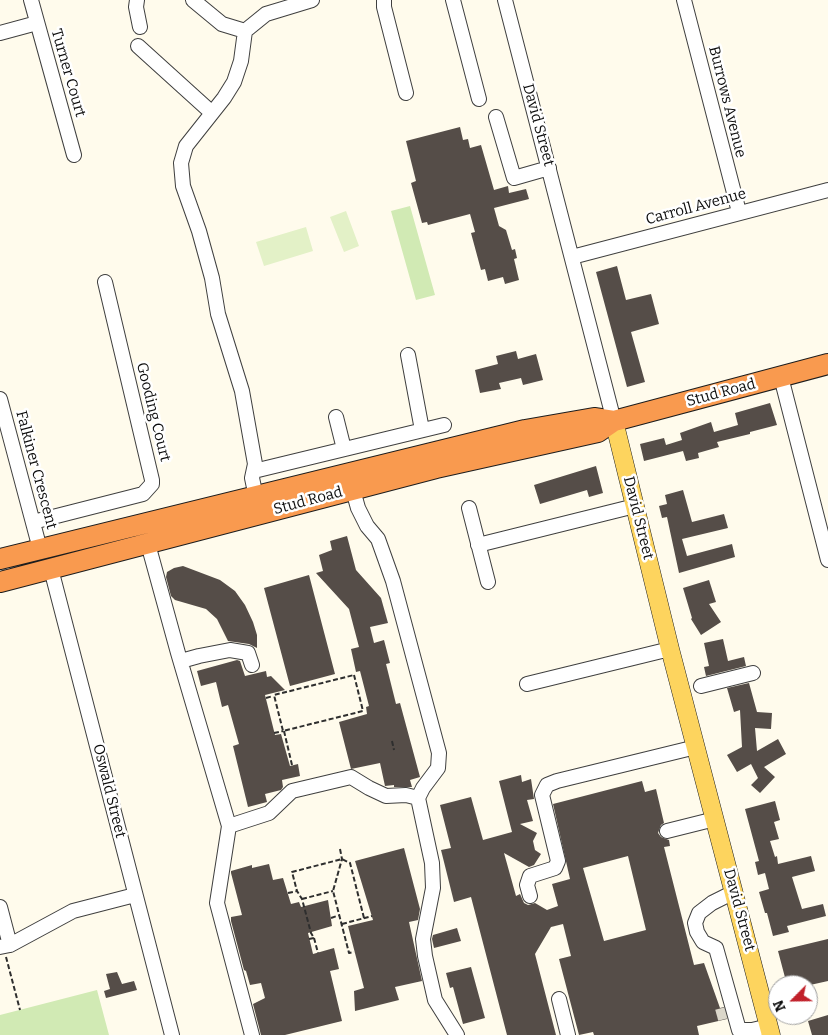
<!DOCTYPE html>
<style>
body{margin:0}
#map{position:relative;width:828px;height:1035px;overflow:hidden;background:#fffbec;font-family:Bitter,serif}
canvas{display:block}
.north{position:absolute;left:768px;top:975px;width:50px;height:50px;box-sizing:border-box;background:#fff;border:1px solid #9e9e9e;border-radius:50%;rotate:247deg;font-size:14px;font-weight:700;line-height:20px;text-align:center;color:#0c0c0c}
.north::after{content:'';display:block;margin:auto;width:18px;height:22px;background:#c1202a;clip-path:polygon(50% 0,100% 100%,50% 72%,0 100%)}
</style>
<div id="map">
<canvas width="828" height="1035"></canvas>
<div class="north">N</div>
</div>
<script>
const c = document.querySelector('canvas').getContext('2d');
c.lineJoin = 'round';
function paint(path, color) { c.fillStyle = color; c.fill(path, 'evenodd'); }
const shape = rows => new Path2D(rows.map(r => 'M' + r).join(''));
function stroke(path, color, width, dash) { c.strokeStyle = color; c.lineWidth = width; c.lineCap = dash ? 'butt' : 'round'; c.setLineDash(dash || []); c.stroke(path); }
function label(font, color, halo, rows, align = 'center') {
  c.font = font + ' Bitter,serif'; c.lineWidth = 5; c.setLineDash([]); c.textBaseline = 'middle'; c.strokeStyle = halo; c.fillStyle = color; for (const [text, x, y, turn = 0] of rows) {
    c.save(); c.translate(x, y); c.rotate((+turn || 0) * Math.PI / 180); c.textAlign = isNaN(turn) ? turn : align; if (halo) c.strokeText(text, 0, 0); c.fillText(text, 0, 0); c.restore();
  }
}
paint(shape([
 [410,206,435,295,416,300,391,211],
 [97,990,109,1035,0,1035,0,1015]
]), '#d1eab4');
paint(shape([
 [346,211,359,246,344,252,330,217],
 [306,227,313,251,264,266,256,242]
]), '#e3f1c7');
paint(shape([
 [460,127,463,140,468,139,470,148,481,145,494,190,508,186,509,193,526,189,529,199,494,208,499,226,506,230,512,250,515,249,517,258,514,259,519,280,505,284,503,277,488,281,485,269,481,270,471,233,475,232,470,214,428,225,427,222,422,223,411,183,416,181,406,141],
 [617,266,626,300,651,294,659,324,631,332,645,382,627,387,596,272],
 [516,351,518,359,536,354,543,380,523,385,521,378,499,383,501,389,480,393,475,370,498,364,496,356],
 [770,403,777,425,750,432,750,434,717,442,719,447,698,453,699,458,686,461,683,451,644,461,640,444,664,438,666,445,682,440,680,433,711,422,714,432,738,425,735,413],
 [596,466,603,493,589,497,587,490,540,504,534,485],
 [683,490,692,522,724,514,728,528,682,539,687,556,732,544,735,557,679,573,667,517,662,518,659,506,667,504,665,495],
 [347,536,356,570,381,598,388,623,370,627,374,643,384,640,390,663,386,664,396,704,400,703,420,777,410,780,412,787,394,787,394,785,385,786,380,763,351,769,339,722,367,714,366,707,369,706,360,671,356,672,351,649,359,647,349,609,316,573,323,571,319,555,332,550,330,541],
 [183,566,220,580,235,591,245,605,253,622,257,635,257,648,249,644,228,641,217,619,206,609,175,600,171,596,166,577,167,572,174,568],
 [309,575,335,674,290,686,264,588],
 [709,580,716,602,709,604,721,622,701,635,691,619,692,618,683,588],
 [723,639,728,661,744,657,746,666,706,676,704,667,709,666,704,643],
 [237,660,240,661,245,676,266,671,267,677,271,676,285,690,265,695,275,735,281,734,290,766,298,764,300,776,282,780,283,787,281,790,265,794,267,802,248,807,233,746,239,744,228,705,222,707,216,682,201,686,197,671],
 [749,683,757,712,772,713,771,729,755,728,757,751,778,739,786,754,764,767,775,777,760,793,751,785,758,778,751,764,737,772,727,755,742,747,740,710,734,712,727,688],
 [521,775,522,782,531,779,534,799,527,800,533,821,520,824,537,833,533,841,535,850,541,854,534,865,529,867,504,853,516,896,520,894,524,903,528,905,535,903,547,910,558,906,552,884,570,879,553,804,642,781,645,792,656,789,664,823,661,825,658,833,661,837,669,840,670,846,664,847,694,965,704,963,720,1008,724,1007,727,1019,697,1026,699,1035,594,1035,593,1032,579,1035,559,959,571,956,563,924,551,927,535,954,556,1035,507,1035,471,897,454,902,441,850,451,848,440,805,471,797,483,840,512,832,499,781],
 [628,856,646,930,604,941,583,868],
 [775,801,780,820,774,822,779,839,770,841,775,857,777,856,778,864,811,856,815,871,792,877,802,909,823,904,826,916,787,926,789,932,773,936,767,913,765,913,759,892,769,889,765,873,758,875,755,862,759,861,745,809],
 [404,848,420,909,418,920,409,922,422,981,395,987,399,1000,355,1011,354,991,364,988,348,926,373,920,355,861],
 [269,864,273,880,283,878,291,904,299,902,301,907,328,900,332,926,308,933,313,954,334,948,339,969,330,971,342,1021,285,1035,261,1035,253,1004,265,998,261,983,250,985,246,971,244,970,231,921,231,917,242,915,231,873,231,871,252,865,252,868],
 [457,928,461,941,434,948,432,939,433,935],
 [828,939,828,981,810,985,787,985,778,951],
 [471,967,485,1018,463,1024,453,987,450,988,446,973],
 [117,972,122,984,134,981,137,990,106,998,104,991,110,989,106,974],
 [828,1015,828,1035,812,1035,808,1021]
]), '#554d48');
stroke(shape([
 [722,1008,725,1019]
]), '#dbd7ca', 14, [14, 7]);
const minor = shape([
 [31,0,74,155],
 [137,0,136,7,140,27],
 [193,0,222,24,245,31],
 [384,0,384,7,406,93],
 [453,0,479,99],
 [505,0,614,421],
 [684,0,739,212],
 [0,33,37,23],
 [138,46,212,113],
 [496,117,514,178,549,168],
 [572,257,828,190],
 [408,355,422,430],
 [781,377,828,560],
 [0,399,40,549],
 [336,417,344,449],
 [254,471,444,425],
 [351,483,358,508,367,526,378,539,393,581,439,753,438,768,423,788,418,798,432,863,433,888,423,939,425,956,435,1000,457,1035],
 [256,497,252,478,255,464,242,391,218,314,212,278,199,231,183,186,181,163,186,146,224,98,234,82,241,61,245,31,266,14,312,0],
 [469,508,488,582],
 [33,522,143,494,152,484,152,480,105,282],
 [148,544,178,653,229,826,217,903,252,1035],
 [478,545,635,506],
 [51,569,172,1035],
 [181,661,199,656,230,650,248,653,252,665],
 [527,684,670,649],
 [701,686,753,673],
 [229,826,269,813,292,791,351,777,369,788,386,796,406,795,418,798],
 [667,831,715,819],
 [734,892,712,903,699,913,695,923,697,932,703,942,716,948,739,1030,752,1030,769,1026],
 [530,896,527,885,530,876,555,868,558,861,542,795,547,785,557,781,696,747],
 [0,907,10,945],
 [0,947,10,945,73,911,135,895],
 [559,999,568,1035]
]);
const major = shape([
 [614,421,670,649,771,1035]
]);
const highway = shape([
 [0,559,525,430,594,418,614,421],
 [0,582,436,468,598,432,614,421,828,364]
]);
stroke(minor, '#3f3f3f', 16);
stroke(major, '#1d1d1d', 19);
stroke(highway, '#1d1d1d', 22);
stroke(shape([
 [354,675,363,711,283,731,274,695,354,675],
 [266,698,273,696],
 [284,731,292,765],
 [274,733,283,731],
 [392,741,394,750],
 [340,849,342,859,333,891,349,953,354,952],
 [288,893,297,891],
 [302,899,333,891],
 [331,918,340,915],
 [342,924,372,916],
 [314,938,318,953],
 [309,939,314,938,311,933,302,899,297,891,292,872,342,859,350,863,364,918],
 [6,957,20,1010]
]), '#2e2e2e', 2, [5, 2.5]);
stroke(minor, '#fff', 14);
stroke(major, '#fdd45e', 18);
stroke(highway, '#f99a4f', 20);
label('15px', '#0c0c0c', '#fff', [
 ["Turner Court",68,73,74],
 ["Burrows Avenue",727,102,76],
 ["David Street",538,125,75],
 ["Carroll Avenue",696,207,-15],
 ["Stud Road",721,393,-15],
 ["Gooding Court",153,412,76],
 ["Falkiner Crescent",36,470,75],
 ["Stud Road",308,501,-15],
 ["David Street",638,518,76],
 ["Oswald Street",109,791,76],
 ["David Street",739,910,75]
]);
</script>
